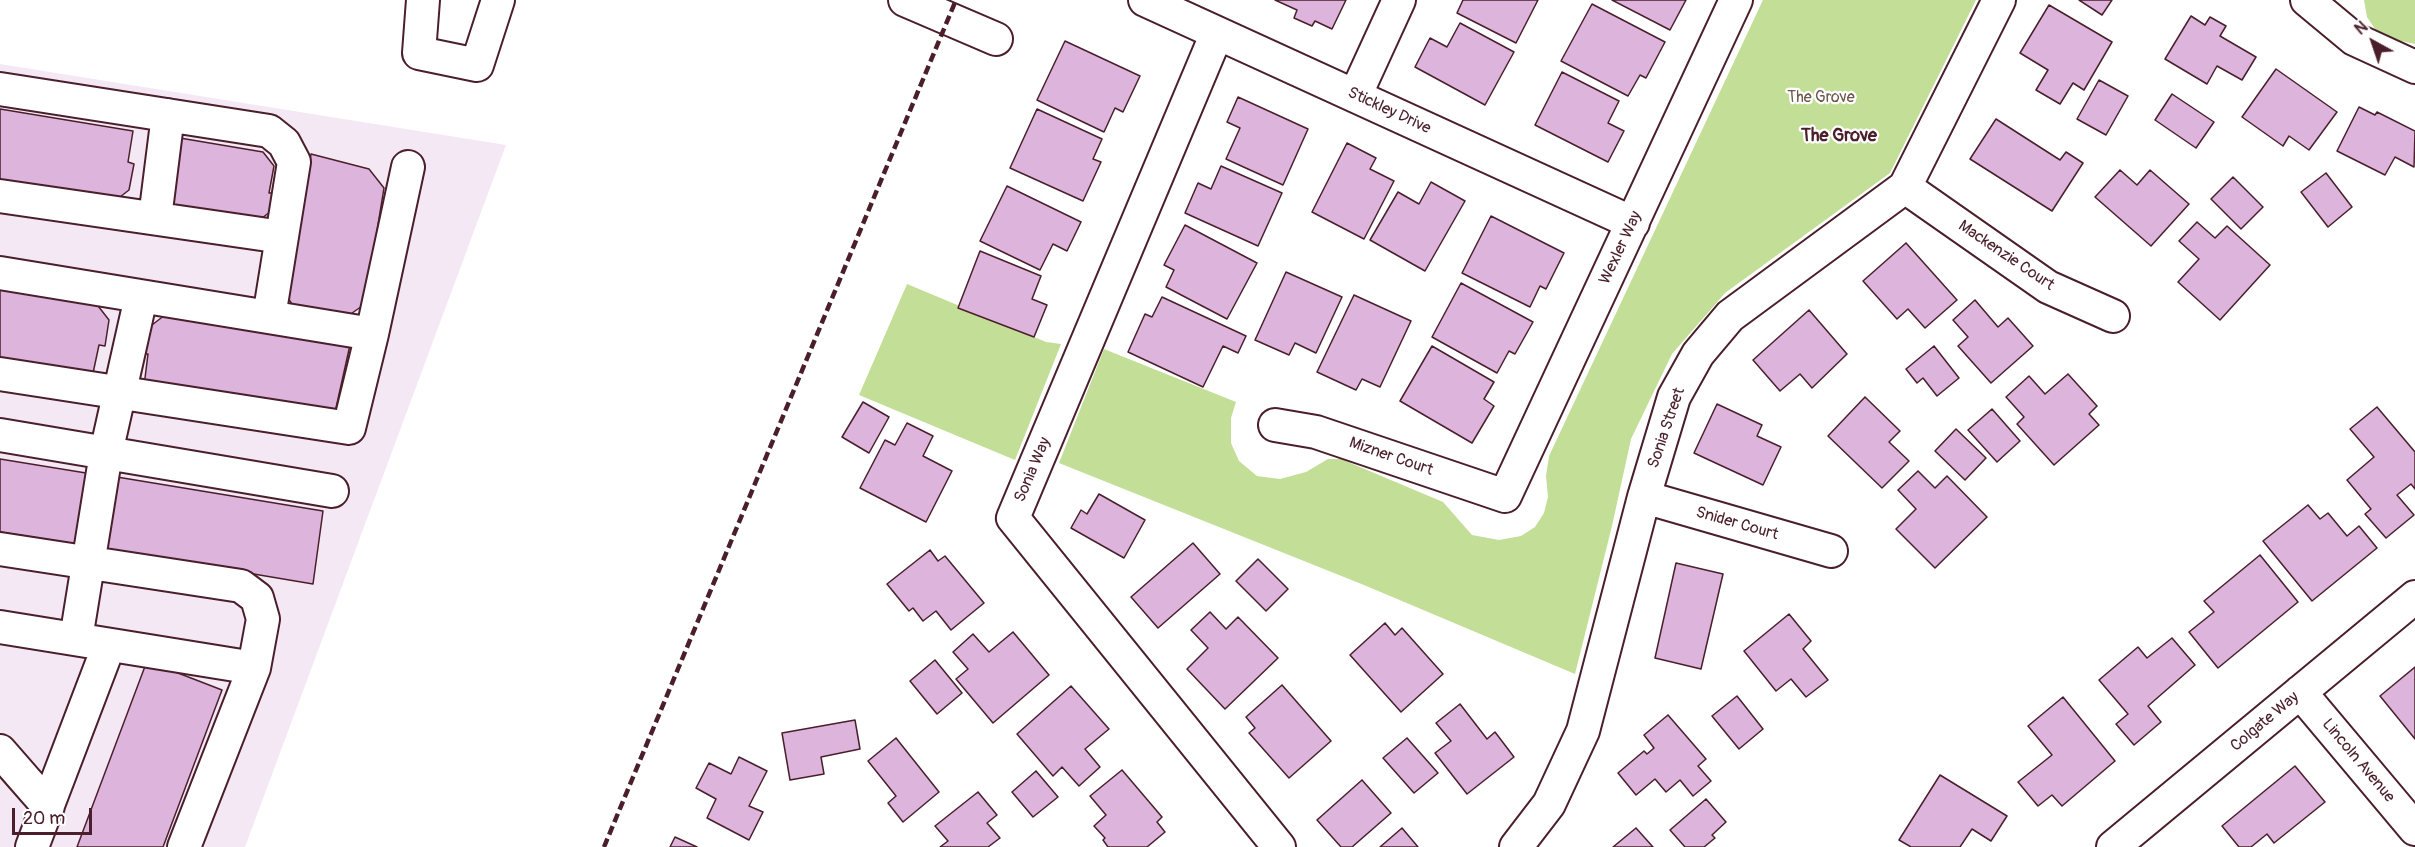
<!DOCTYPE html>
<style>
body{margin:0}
#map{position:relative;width:2415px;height:847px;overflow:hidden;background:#fff;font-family:Pangolin,sans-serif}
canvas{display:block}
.north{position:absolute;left:2343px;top:12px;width:60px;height:60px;-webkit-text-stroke:4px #fff;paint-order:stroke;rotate:320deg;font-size:16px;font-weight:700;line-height:24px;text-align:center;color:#4a1f2b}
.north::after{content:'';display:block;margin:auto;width:21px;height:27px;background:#4a1f2b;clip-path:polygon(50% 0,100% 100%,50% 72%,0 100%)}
.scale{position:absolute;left:12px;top:808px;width:80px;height:27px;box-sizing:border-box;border:3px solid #4a1f2b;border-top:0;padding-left:8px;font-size:18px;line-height:21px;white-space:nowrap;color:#4a1f2b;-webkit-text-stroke:4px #fff;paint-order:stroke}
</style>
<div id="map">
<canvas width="2415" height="847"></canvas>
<div class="north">N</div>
<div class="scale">20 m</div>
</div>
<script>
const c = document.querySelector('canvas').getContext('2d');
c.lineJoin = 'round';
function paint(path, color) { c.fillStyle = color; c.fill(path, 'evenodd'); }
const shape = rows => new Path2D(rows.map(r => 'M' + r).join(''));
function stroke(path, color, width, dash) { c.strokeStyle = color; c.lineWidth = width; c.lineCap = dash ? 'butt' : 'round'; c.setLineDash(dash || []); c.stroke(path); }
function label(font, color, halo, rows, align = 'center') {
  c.font = font + ' Pangolin,sans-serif'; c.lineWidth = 4.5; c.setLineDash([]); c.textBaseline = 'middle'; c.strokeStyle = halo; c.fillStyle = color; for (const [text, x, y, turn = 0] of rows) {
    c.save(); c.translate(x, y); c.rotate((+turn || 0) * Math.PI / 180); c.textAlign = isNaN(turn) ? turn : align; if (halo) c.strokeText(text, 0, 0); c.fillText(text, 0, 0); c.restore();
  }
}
paint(shape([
 [0,64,506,145,245,847,0,847]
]), '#f4e8f4');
paint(shape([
 [1763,0,1976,0,1890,173,1725,293,1672,354,1631,439,1612,526,1575,674,1364,585,1059,463,1104,349,1236,402,1231,418,1231,443,1239,461,1257,476,1280,479,1306,472,1328,459,1341,459,1443,502,1472,535,1499,540,1521,536,1535,527,1544,513,1548,497,1546,476,1549,456],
 [2364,0,2415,0,2415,44,2401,41,2377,32,2367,17],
 [907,284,1046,342,1061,344,1015,460,859,395]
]), '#c3de96');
const building = shape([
 [1275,0,1346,0,1332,29,1315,21,1312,26,1294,18,1297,10,1275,0],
 [1463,0,1538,0,1516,43,1457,13,1463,0],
 [1612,0,1686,0,1670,30,1612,0],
 [2079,0,2112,0,2102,15,2079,0],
 [1592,4,1665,42,1646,78,1640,75,1628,96,1561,61,1592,4],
 [2049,5,2112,42,2084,90,2073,83,2060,104,2036,90,2048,70,2020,53,2049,5],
 [2191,16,2205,25,2210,17,2226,26,2220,36,2256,57,2242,80,2217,66,2207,84,2165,59,2191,16],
 [1460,23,1514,52,1485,105,1415,67,1430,38,1447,47,1460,23],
 [1065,41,1140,76,1123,112,1115,108,1104,132,1037,100,1065,41],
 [2276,69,2337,112,2309,150,2289,136,2283,146,2242,117,2276,69],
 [1562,72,1619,101,1608,123,1624,131,1608,162,1535,125,1562,72],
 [2099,80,2128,96,2106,135,2077,119,2099,80],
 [2172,94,2214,122,2196,148,2155,120,2172,94],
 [1238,97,1308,129,1283,185,1226,159,1240,128,1227,122,1238,97],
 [2359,107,2375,115,2377,112,2415,131,2414,167,2395,157,2385,175,2337,151,2359,107],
 [0,109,133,131,128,162,134,164,129,190,111,204,0,185,0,109],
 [1037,109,1102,139,1093,159,1101,162,1083,201,1010,168,1037,109],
 [1996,119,2060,160,2066,152,2083,163,2052,211,1970,159,1996,119],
 [180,138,263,152,274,166,269,193,274,193,270,212,254,224,178,212,165,195,180,138],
 [1347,143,1376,158,1370,169,1394,181,1364,239,1312,212,1347,143],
 [311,154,369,169,384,188,365,304,345,318,299,315,288,298,311,154],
 [1221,166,1282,193,1258,246,1185,213,1198,183,1211,189,1221,166],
 [2120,170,2137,185,2150,170,2189,204,2151,246,2095,197,2120,170],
 [2326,173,2352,207,2328,227,2301,192,2326,173],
 [2233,177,2263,207,2241,229,2211,199,2233,177],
 [1431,182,1465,201,1425,271,1370,240,1398,192,1419,204,1431,182],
 [1007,186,1081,222,1067,251,1053,244,1040,270,980,241,1007,186],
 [1491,216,1564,253,1546,289,1540,286,1530,307,1462,273,1491,216],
 [2197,222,2215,238,2227,226,2270,265,2220,320,2178,282,2199,259,2179,241,2197,222],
 [1185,225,1257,263,1227,319,1166,287,1174,270,1164,265,1185,225],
 [1906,243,1957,300,1925,328,1908,309,1897,319,1863,281,1906,243],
 [980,251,1041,276,1032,299,1047,305,1034,337,958,308,980,251],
 [1286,272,1342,297,1316,353,1295,343,1289,355,1255,340,1286,272],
 [1461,283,1533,322,1515,354,1509,351,1497,373,1432,337,1461,283],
 [0,287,95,302,109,320,105,346,99,345,92,378,0,363,0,287],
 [1354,295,1411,321,1380,387,1362,379,1356,390,1317,372,1354,295],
 [1162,297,1246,336,1238,353,1223,346,1203,387,1128,352,1145,314,1152,317,1162,297],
 [1975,300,1998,327,2008,318,2033,346,1991,383,1958,346,1968,337,1953,320,1975,300],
 [1809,310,1847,354,1812,388,1800,374,1780,391,1753,360,1809,310],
 [165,315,350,345,334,417,144,386,148,354,144,354,148,328,165,315],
 [1432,346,1494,382,1484,399,1494,406,1472,443,1400,401,1432,346],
 [1934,346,1959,378,1937,396,1923,378,1917,383,1906,369,1934,346],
 [2068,374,2097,406,2089,414,2099,425,2054,465,2017,424,2024,417,2006,397,2029,376,2045,394,2068,374],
 [1865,397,1900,431,1889,442,1909,461,1882,488,1828,436,1865,397],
 [863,402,889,417,869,453,842,437,863,402],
 [1717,404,1762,425,1757,436,1781,447,1763,485,1694,453,1717,404],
 [2377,407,2415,452,2415,489,2411,484,2397,495,2414,515,2386,538,2365,514,2371,509,2347,480,2374,457,2350,429,2377,407],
 [1992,409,2020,441,1997,462,1968,430,1992,409],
 [907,423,933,436,923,456,952,471,926,522,860,488,885,440,895,445,907,423],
 [1956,429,1986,458,1965,480,1935,451,1956,429],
 [0,459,86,473,76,544,0,532,0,459],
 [1918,471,1935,488,1947,476,1987,517,1935,568,1896,529,1916,509,1898,490,1918,471],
 [117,477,323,511,313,584,105,549,117,477],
 [1099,494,1145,520,1124,558,1071,528,1081,510,1087,514,1099,494],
 [2308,505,2320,519,2328,513,2347,536,2359,526,2377,548,2312,601,2263,541,2308,505],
 [1193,543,1220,574,1158,628,1131,597,1193,543],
 [930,550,938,561,945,556,984,603,951,630,936,611,923,621,913,608,909,611,887,584,930,550],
 [2260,555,2298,602,2218,668,2189,632,2214,612,2204,601,2260,555],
 [1258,559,1288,589,1266,611,1236,581,1258,559],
 [1676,563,1723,574,1701,669,1655,658,1676,563],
 [1210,612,1226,629,1238,617,1278,658,1225,709,1187,669,1208,648,1191,630,1210,612],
 [1789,614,1811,641,1803,649,1828,680,1806,697,1791,679,1776,691,1744,651,1789,614],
 [1385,623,1395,635,1402,628,1443,674,1401,712,1350,655,1385,623],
 [1013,632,1049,675,993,723,956,679,968,669,953,652,973,634,989,652,1013,632],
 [2172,638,2195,665,2148,706,2161,722,2134,745,2116,724,2128,714,2099,680,2138,647,2147,658,2172,638],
 [935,660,962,693,937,714,910,681,935,660],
 [147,661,222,690,163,847,77,847,147,661],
 [2415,667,2415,739,2380,696,2415,667],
 [1282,685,1331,741,1289,778,1249,733,1255,728,1246,717,1282,685],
 [1071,686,1109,729,1085,749,1100,767,1079,786,1062,767,1053,776,1017,734,1071,686],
 [1737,696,1763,729,1739,749,1712,716,1737,696],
 [2063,697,2115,761,2062,806,2052,795,2038,806,2018,782,2052,755,2028,726,2063,697],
 [1460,704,1487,739,1495,732,1514,757,1467,794,1435,753,1451,741,1436,723,1460,704],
 [1668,715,1706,759,1698,766,1711,781,1693,796,1680,780,1666,792,1655,779,1636,795,1618,773,1644,751,1647,754,1654,748,1644,735,1668,715],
 [855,720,860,749,821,757,824,774,790,780,782,733,855,720],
 [896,738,939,792,903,822,888,803,896,796,868,761,896,738],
 [1407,738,1438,773,1414,793,1383,758,1407,738],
 [739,757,767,771,749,806,763,812,749,840,707,818,716,799,696,788,709,763,731,774,739,757],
 [2295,766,2325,802,2274,843,2267,834,2251,847,2239,847,2222,826,2295,766],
 [1122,770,1162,817,1157,822,1165,832,1147,847,1108,847,1103,840,1105,838,1094,826,1106,815,1090,796,1122,770],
 [1036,771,1058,797,1033,817,1012,792,1036,771],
 [1940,775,2007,816,1991,841,1972,829,1960,847,1911,847,1899,840,1940,775],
 [1362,780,1391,813,1352,847,1341,847,1317,820,1362,780],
 [978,792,997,815,987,823,1000,838,988,847,940,847,948,841,935,826,978,792],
 [1706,799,1726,822,1712,835,1715,838,1704,847,1685,847,1670,830,1706,799],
 [1402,828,1418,847,1380,847,1402,828],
 [1636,828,1653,847,1613,847,1636,828],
 [675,837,697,847,670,847,675,837]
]);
paint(building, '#dcb4dc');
stroke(building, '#4a1f2b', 1.5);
const minor = shape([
 [423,0,419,53,477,65,498,0],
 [905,0,996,39],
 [1145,0,1633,223],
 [2307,0,2354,39,2415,67],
 [1217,33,1013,518,1279,847],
 [0,89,269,131,284,143,294,162,269,317],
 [1355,96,1399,0],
 [1905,187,2048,287,2113,316],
 [0,196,282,237],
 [155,218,168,115],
 [0,273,372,334],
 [0,374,349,428,372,334,408,167],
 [1275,425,1316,432,1505,496,1736,0],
 [0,435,332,491],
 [1644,497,1831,551],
 [0,549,241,586,257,598,263,619,254,668,184,847],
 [0,627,254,668],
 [76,639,106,453,141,297],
 [2300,692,2415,829],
 [0,751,48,806],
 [32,847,109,645],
 [1516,847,1549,804,1583,731,1644,497,1674,397,1698,354,1730,316,1905,187,1999,0],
 [2113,847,2415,597]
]);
stroke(minor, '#4a1f2b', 36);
stroke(minor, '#fff', 32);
stroke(shape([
 [604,847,956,0]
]), '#4a1f2b', 4.5, [9, 4.5]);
label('16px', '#6e584b', '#fff', [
 ["The Grove",1821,98]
]);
label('16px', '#4a1f2b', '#fff', [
 ["Stickley Drive",1389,111,25],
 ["Wexler Way",1621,248,-65],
 ["Mackenzie Court",2006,256,34],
 ["Sonia Street",1667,428,-71],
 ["Mizner Court",1391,457,19],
 ["Sonia Way",1033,470,-67],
 ["Snider Court",1737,524,16],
 ["Colgate Way",2265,722,-40],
 ["Lincoln Avenue",2358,761,50]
]);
label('bold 18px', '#4a1f2b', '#fff', [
 ["The Grove",1839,136]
]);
</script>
